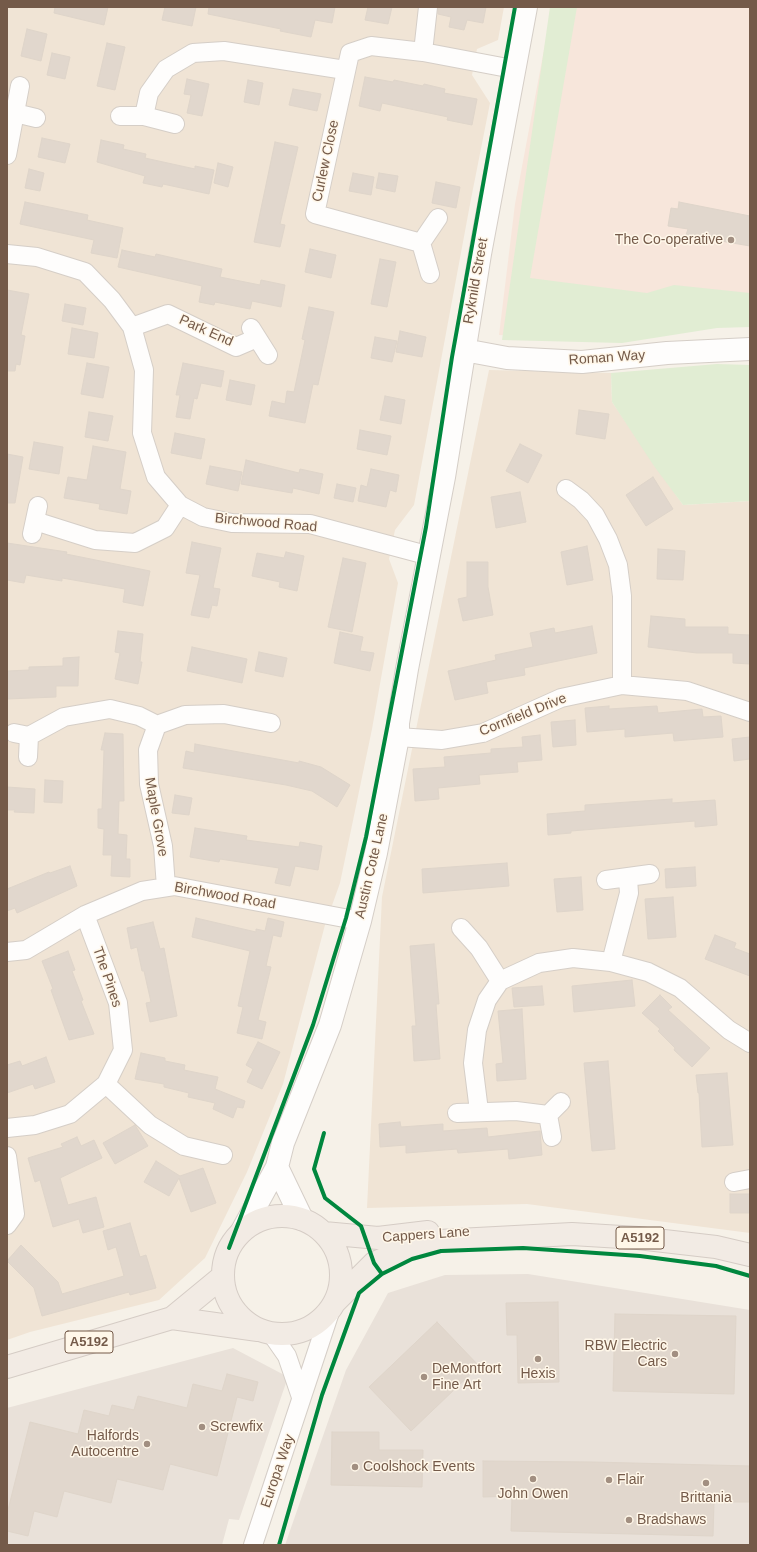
<!DOCTYPE html>
<style>
body{margin:0}
#map{position:relative;width:757px;height:1552px;overflow:hidden;background:#f6f1e8;font-family:Arial,sans-serif}
canvas{display:block}
.frame{position:absolute;inset:0;border:8px solid #745a49;pointer-events:none}
</style>
<div id="map">
<canvas width="757" height="1552"></canvas>
<div class="frame"></div>
</div>
<script>
const c = document.querySelector('canvas').getContext('2d');
c.lineJoin = 'round';
function paint(path, color) { c.fillStyle = color; c.fill(path, 'evenodd'); }
const shape = rows => new Path2D(rows.map(r => 'M' + r).join(''));
function stroke(path, color, width, dash) { c.strokeStyle = color; c.lineWidth = width; c.lineCap = dash ? 'butt' : 'round'; c.setLineDash(dash || []); c.stroke(path); }
function label(font, color, halo, rows, align = 'center') {
  c.font = font + ' Arial,sans-serif'; c.lineWidth = 3; c.setLineDash([]); c.textBaseline = 'middle'; c.strokeStyle = halo; c.fillStyle = color; for (const [text, x, y, turn = 0] of rows) {
    c.save(); c.translate(x, y); c.rotate((+turn || 0) * Math.PI / 180); c.textAlign = isNaN(turn) ? turn : align; if (halo) c.strokeText(text, 0, 0); c.fillText(text, 0, 0); c.restore();
  }
}
paint(shape([
 [7,7,504,7,498,40,477,49,472,75,490,103,471,199,414,505,395,530,389,559,398,583,372,729,340,883,325,925,283,1084,247,1172,205,1258,159,1300,30,1332,7,1340],
 [489,370,611,373,612,402,683,505,750,501,750,1233,527,1204,367,1208,382,897]
]), '#f0e4d5');
paint(shape([
 [552,7,750,7,750,323,576,339,499,335,515,204]
]), '#f7e6db');
paint(shape([
 [528,1274,750,1310,750,1545,285,1545,346,1370,388,1293,445,1275],
 [233,1348,288,1377,239,1520,229,1519,222,1545,7,1545,7,1408]
]), '#e9e1d9');
paint(shape([
 [550,7,577,7,530,278,647,293,674,285,750,293,750,327,717,328,622,343,502,340],
 [717,364,750,365,750,501,683,505,654,466,612,402,611,373]
]), '#e1edd3');
const building = shape([
 [55,7,108,7,104,25,54,13,55,7],
 [165,7,196,7,192,26,162,20,165,7],
 [209,7,335,7,332,23,315,20,311,37,280,31,281,29,208,14,209,7],
 [368,7,392,7,388,24,365,20,368,7],
 [438,7,486,7,483,23,467,20,464,30,449,27,451,17,438,14,438,7],
 [27,29,47,34,41,61,21,56,27,29],
 [107,43,125,47,115,90,97,86,107,43],
 [52,53,70,57,65,79,47,75,52,53],
 [365,77,393,82,394,80,423,86,424,84,445,89,444,93,477,99,472,125,447,120,448,117,382,103,380,111,359,106,365,77],
 [187,79,209,84,202,116,187,113,191,95,184,94,187,79],
 [248,80,263,83,259,105,244,102,248,80],
 [293,89,321,94,317,111,289,105,293,89],
 [42,138,70,144,65,163,38,157,42,138],
 [101,140,124,145,123,149,146,154,145,158,195,169,195,166,214,170,209,194,163,184,162,187,143,183,145,176,97,162,101,140],
 [275,142,298,147,280,224,285,225,280,247,254,242,275,142],
 [218,163,233,167,228,187,214,183,218,163],
 [29,169,44,173,40,191,25,188,29,169],
 [353,173,374,177,371,195,349,191,353,173],
 [379,173,398,176,395,192,376,188,379,173],
 [436,182,460,187,456,208,432,203,436,182],
 [25,202,88,215,87,220,123,228,117,258,91,253,94,240,20,224,25,202],
 [679,202,750,216,750,246,686,235,688,229,668,226,671,208,678,209,679,202],
 [310,249,336,255,331,278,305,272,310,249],
 [122,250,155,257,156,254,222,269,220,277,260,285,261,280,285,285,281,307,252,301,250,309,215,302,214,305,199,302,202,286,118,267,122,250],
 [380,259,396,262,387,307,371,304,380,259],
 [7,290,29,294,21,335,25,336,20,365,16,364,15,371,7,371,7,290],
 [65,304,86,308,83,325,62,321,65,304],
 [309,307,334,312,318,385,313,384,305,423,269,416,272,401,285,404,287,391,294,392,305,340,302,339,309,307],
 [72,328,98,333,94,358,68,354,72,328],
 [400,331,426,337,422,357,396,352,400,331],
 [375,337,397,341,392,362,371,358,375,337],
 [87,363,109,367,103,398,81,394,87,363],
 [183,363,224,371,221,387,201,383,197,399,194,398,190,419,176,417,180,395,176,395,183,363],
 [230,380,255,385,251,405,226,400,230,380],
 [385,396,405,400,401,424,380,420,385,396],
 [579,410,609,414,605,439,576,434,579,410],
 [89,412,113,416,108,441,85,437,89,412],
 [360,430,391,436,387,455,357,449,360,430],
 [175,433,205,439,201,459,171,453,175,433],
 [34,442,63,447,59,474,29,469,34,442],
 [520,444,542,455,528,483,506,471,520,444],
 [93,446,126,452,120,489,131,491,127,514,99,509,100,504,64,498,68,477,87,480,93,446],
 [7,454,23,457,15,503,7,503,7,454],
 [246,460,299,473,300,469,323,474,319,494,293,488,292,493,241,484,246,460],
 [210,466,242,472,238,491,206,484,210,466],
 [371,469,399,475,396,492,390,490,386,507,358,501,361,485,367,487,371,469],
 [653,477,673,509,646,526,626,495,653,477],
 [337,484,356,488,353,502,334,498,337,484],
 [520,492,526,522,496,528,491,497,520,492],
 [192,542,221,548,213,588,220,589,217,606,212,605,209,618,191,615,200,575,186,573,192,542],
 [7,543,67,552,66,554,150,571,143,606,123,602,125,589,62,578,62,581,26,575,24,583,7,580,7,543],
 [587,546,593,580,567,585,561,552,587,546],
 [658,549,685,551,683,580,657,579,658,549],
 [286,552,304,556,297,591,279,587,280,582,252,576,257,553,284,558,286,552],
 [343,558,366,563,352,632,328,627,343,558],
 [467,562,488,562,488,587,493,615,463,621,458,599,467,597,467,562],
 [651,616,685,619,685,627,728,627,728,634,750,635,750,664,733,663,733,653,697,653,648,647,651,616],
 [592,626,597,653,524,668,525,675,486,682,488,693,455,700,448,671,496,660,495,655,533,647,530,633,554,628,555,633,592,626],
 [118,631,143,634,140,662,142,662,138,684,115,679,120,653,115,652,118,631],
 [340,632,363,637,360,651,374,653,370,671,334,663,340,632],
 [192,647,247,659,242,683,187,671,192,647],
 [259,652,287,658,283,677,255,671,259,652],
 [79,657,78,686,56,686,56,697,7,699,7,671,29,670,29,667,63,666,63,658,79,657],
 [609,706,609,709,657,706,658,713,702,709,703,717,721,716,723,737,674,741,673,733,625,737,625,729,587,732,585,708,609,706],
 [575,720,576,745,553,747,551,722,575,720],
 [105,733,123,734,124,801,119,801,118,834,127,835,126,859,130,859,130,877,111,876,112,855,103,855,104,829,98,828,98,809,102,809,104,750,101,750,105,733],
 [540,735,542,760,517,762,518,772,479,775,480,784,438,788,439,799,415,801,413,769,445,767,444,757,491,753,491,749,523,747,522,737,540,735],
 [750,737,750,759,734,761,732,739,750,737],
 [195,744,299,763,299,761,321,767,350,785,337,807,312,791,286,785,183,768,186,751,194,753,195,744],
 [45,780,63,781,62,803,44,802,45,780],
 [7,787,35,789,34,813,14,812,15,810,7,810,7,787],
 [175,795,192,798,189,815,172,813,175,795],
 [672,799,672,803,715,800,717,825,695,827,695,821,571,831,571,833,548,835,547,814,585,811,585,805,672,799],
 [195,828,247,836,246,840,299,847,300,842,322,846,318,870,295,866,290,886,275,883,279,868,220,859,219,862,190,857,195,828],
 [507,863,509,886,423,893,422,869,507,863],
 [70,866,77,886,17,913,15,908,7,911,7,889,49,872,50,873,70,866],
 [695,867,696,886,666,888,665,869,695,867],
 [581,877,583,910,557,912,554,879,581,877],
 [673,897,676,937,648,939,645,899,673,897],
 [196,918,256,932,256,929,265,931,268,918,284,922,281,937,273,935,266,966,271,967,258,1020,266,1022,262,1039,237,1033,243,1007,238,1006,250,951,192,937,196,918],
 [153,922,160,949,164,948,177,1016,150,1022,146,1003,151,1002,144,971,142,971,137,947,131,949,127,928,153,922],
 [715,935,736,943,734,948,750,954,750,976,705,959,715,935],
 [434,944,439,1004,436,1004,440,1059,414,1061,412,1026,416,1026,410,946,434,944],
 [68,951,75,970,72,971,83,1000,81,1001,94,1034,69,1040,51,990,53,989,42,961,68,951],
 [632,980,635,1006,574,1012,572,986,632,980],
 [542,986,544,1005,514,1007,512,988,542,986],
 [660,995,672,1007,668,1010,710,1048,692,1067,674,1050,675,1048,658,1031,660,1029,642,1013,660,995],
 [522,1009,526,1079,497,1081,496,1064,503,1063,498,1011,522,1009],
 [258,1042,280,1052,262,1089,247,1082,253,1069,246,1065,258,1042],
 [141,1053,165,1058,165,1061,185,1065,184,1070,218,1077,215,1089,245,1101,243,1108,237,1107,233,1118,213,1109,215,1103,188,1097,189,1093,164,1087,164,1084,135,1079,141,1053],
 [46,1057,55,1082,35,1089,33,1084,7,1093,7,1065,20,1061,22,1066,46,1057],
 [608,1061,615,1149,592,1151,584,1063,608,1061],
 [727,1073,733,1145,702,1147,699,1093,698,1093,696,1075,727,1073],
 [400,1122,401,1127,443,1124,443,1131,487,1128,488,1137,540,1131,542,1155,509,1159,508,1149,458,1153,457,1149,406,1153,406,1145,380,1147,379,1124,400,1122],
 [135,1125,148,1146,115,1164,103,1143,135,1125],
 [77,1137,81,1146,94,1140,102,1158,60,1178,68,1205,96,1197,104,1227,83,1233,79,1219,53,1227,40,1180,35,1182,28,1158,63,1147,61,1144,77,1137],
 [156,1161,180,1176,203,1168,216,1203,191,1212,179,1178,169,1196,144,1182,156,1161],
 [730,1194,750,1194,750,1213,730,1213,730,1194],
 [130,1223,140,1257,146,1255,156,1288,130,1295,129,1292,42,1316,34,1288,7,1261,21,1245,58,1282,62,1294,124,1276,116,1247,108,1250,103,1231,130,1223],
 [558,1302,559,1382,518,1383,517,1335,507,1335,506,1303,558,1302],
 [615,1314,736,1316,734,1394,613,1391,615,1314],
 [437,1322,479,1366,411,1431,369,1387,437,1322],
 [227,1374,258,1382,253,1401,237,1397,217,1476,170,1464,163,1490,117,1479,111,1503,64,1491,57,1517,34,1511,28,1536,7,1531,7,1514,30,1422,78,1434,84,1410,109,1416,112,1405,134,1410,138,1396,187,1408,193,1384,222,1391,227,1374],
 [332,1432,379,1432,379,1450,423,1450,422,1487,331,1485,332,1432],
 [483,1461,592,1462,750,1466,750,1502,714,1502,713,1536,511,1531,512,1496,483,1497,483,1461]
]);
paint(building, '#e1d7cd');
stroke(building, '#dfd5ca', 1);
const minor = shape([
 [423,52,428,7],
 [15,113,36,118],
 [120,116,144,116,175,124],
 [144,116,149,93,166,69,193,53,224,51,345,70],
 [7,155,20,86],
 [421,243,315,214,350,53,371,46,423,52,513,69],
 [7,254,37,257,85,272,112,300,132,327,144,370,142,433,156,477,180,505,203,517,232,523,310,524,430,556],
 [430,274,421,243,438,218],
 [132,327,168,314,236,347,257,338],
 [251,328,268,355],
 [566,489,581,500,595,515,608,539,618,565,622,596,622,685],
 [35,521,95,540,135,543,165,528,180,505],
 [32,534,38,506],
 [14,733,29,736,64,717,110,709,139,716,157,725],
 [398,737,442,740,483,733,561,698,622,685,687,691,750,712],
 [28,757,29,736],
 [606,880,650,874],
 [166,887,163,846,149,784,148,750,157,725,185,715,224,714,271,723],
 [461,928,479,948,500,981],
 [7,952,26,950,85,915,142,891,174,886,360,921],
 [611,962,629,893,628,878],
 [106,1084,150,1125,184,1146,223,1155],
 [479,1111,473,1063,477,1030,487,1000,500,981,539,963,573,958,611,962,648,972,680,988,729,1030,750,1043],
 [457,1113,516,1111,548,1115],
 [7,1128,35,1125,70,1114,106,1084,123,1050,118,1003,85,915],
 [552,1137,548,1115,561,1102],
 [7,1156,15,1214,7,1225],
 [734,1182,750,1179],
 [271,1333,287,1356,301,1397],
 [253,1545,331,1309]
]);
const tertiary = shape([
 [464,350,507,358,582,362,667,353,750,349],
 [277,1167,302,1219],
 [242,1231,277,1167,283,1143,330,1025,360,921,376,853,398,737,398,723,407,669,444,477,480,254,526,7]
]);
const trunk = shape([
 '223 1275a59 59 0 1 1 118 0a59 59 0 1 1-118 0Z',
 [324,1233,378,1238,428,1232],
 [334,1303,374,1263,411,1247,439,1241,572,1234,638,1238,716,1247,750,1255],
 [172,1318,258,1330],
 [7,1367,172,1318,223,1276]
]);
stroke(minor, '#d5cec7', 20);
stroke(tertiary, '#d5cec7', 24);
stroke(trunk, '#d5ccc5', 24);
stroke(minor, '#fefdfc', 18);
stroke(tertiary, '#fefdfc', 22);
stroke(trunk, '#f2ebe4', 22);
stroke(shape([
 [324,1133,314,1169,325,1198,361,1226,374,1263,382,1274],
 [229,1248,313,1025,346,918,366,837,426,527,452,357,515,7],
 [279,1545,322,1395,359,1293,382,1274,412,1259,441,1251,523,1248,640,1256,716,1266,750,1276]
]), '#00873e', 4);
for (const [x, y, r, color] of [
 [731,240,4,"#a28f81"],
 [675,1354,4,"#a28f81"],
 [538,1359,4,"#a28f81"],
 [424,1377,4,"#a28f81"],
 [202,1427,4,"#a28f81"],
 [147,1444,4,"#a28f81"],
 [355,1467,4,"#a28f81"],
 [533,1479,4,"#a28f81"],
 [609,1480,4,"#a28f81"],
 [706,1483,4,"#a28f81"],
 [629,1520,4,"#a28f81"]
]) { const dot = new Path2D(); dot.arc(x, y, r, 0, 2 * Math.PI); c.fillStyle = color; c.fill(dot); stroke(dot, '#fff7e9', 1.5); }
for (const [x, y, w] of [
 [640,1238,48],
 [89,1342,48]
]) { const box = new Path2D(); box.roundRect(x - w / 2, y - 11, w, 22, 3); c.fillStyle = '#fff7e9'; c.fill(box); stroke(box, '#745a49', 1); }
label('bold 13px', '#745a49', null, [
 ["A5192",640,1238],
 ["A5192",89,1342]
]);
label('14px', '#745a49', '#fff7e9', [
 ["Curlew Close",326,161,-78],
 ["Ryknild Street",476,281,-80],
 ["Park End",206,331,24],
 ["Roman Way",607,358,-4],
 ["Birchwood Road",266,523,5],
 ["Cornfield Drive",523,715,-22],
 ["Maple Grove",156,817,80],
 ["Austin Cote Lane",372,866,-77],
 ["Birchwood Road",225,896,10],
 ["The Pines",107,977,71],
 ["Cappers Lane",426,1235,-4],
 ["Europa Way",278,1471,-71]
]);
label('14px', '#745a49', '#fff7e9', [
 ["The Co-operative",723,240,"right"],
 ["RBW Electric",667,1346,"right"],
 ["Cars",667,1362,"right"],
 ["DeMontfort",432,1369],
 ["Fine Art",432,1385],
 ["Hexis",538,1374,"center"],
 ["Screwfix",210,1427],
 ["Halfords",139,1436,"right"],
 ["Autocentre",139,1452,"right"],
 ["Coolshock Events",363,1467],
 ["Flair",617,1480],
 ["John Owen",533,1494,"center"],
 ["Brittania",706,1498,"center"],
 ["Bradshaws",637,1520]
], 'left');
</script>
